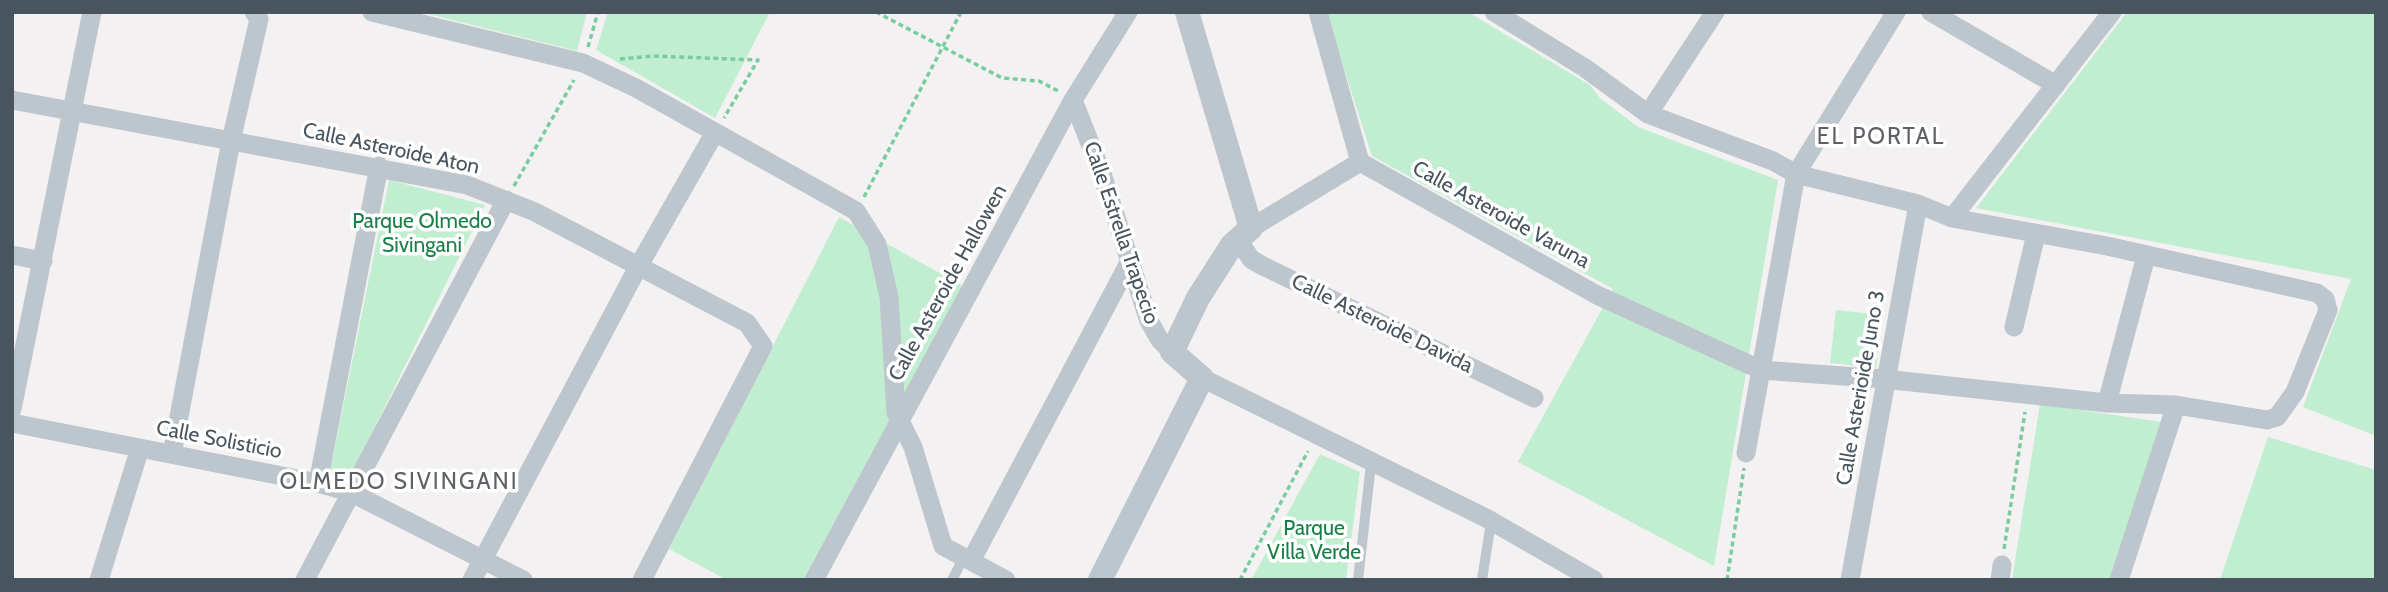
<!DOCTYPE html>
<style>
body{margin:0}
#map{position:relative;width:2388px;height:592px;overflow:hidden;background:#f3f1f1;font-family:Cabin,sans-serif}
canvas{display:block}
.frame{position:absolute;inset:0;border:14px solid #49555e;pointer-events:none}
</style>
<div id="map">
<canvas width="2388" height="592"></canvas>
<div class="frame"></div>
</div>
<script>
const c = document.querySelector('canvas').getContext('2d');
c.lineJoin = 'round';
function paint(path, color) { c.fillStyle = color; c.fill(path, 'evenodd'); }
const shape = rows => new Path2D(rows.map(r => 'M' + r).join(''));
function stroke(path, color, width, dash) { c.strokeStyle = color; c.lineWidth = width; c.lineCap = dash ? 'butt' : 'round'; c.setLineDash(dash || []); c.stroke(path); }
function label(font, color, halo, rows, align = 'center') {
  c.font = font + ' Cabin,sans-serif'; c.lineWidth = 7; c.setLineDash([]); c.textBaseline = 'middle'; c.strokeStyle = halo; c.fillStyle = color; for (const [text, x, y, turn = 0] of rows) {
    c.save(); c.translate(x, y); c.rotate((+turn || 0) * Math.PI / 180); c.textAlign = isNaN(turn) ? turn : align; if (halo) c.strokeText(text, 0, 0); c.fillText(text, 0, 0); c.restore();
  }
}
paint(shape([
 [420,12,587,12,577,51],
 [608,12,770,12,715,118,596,50],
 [1326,12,1468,12,1590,85,1600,98,1638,127,1778,180,1714,566,1518,462,1613,289,1372,156],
 [2127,12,2376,12,2376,436,2303,407,2351,279,1976,208],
 [389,180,485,205,350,477,330,471],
 [839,217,963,286,803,580,727,580,669,549],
 [1836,310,1881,315,1876,368,1830,363],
 [2040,404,2162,422,2109,580,2012,580],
 [2268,437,2376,470,2376,580,2220,580],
 [1320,454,1360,472,1346,580,1251,580]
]), '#c1eed0');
stroke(shape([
 [876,12,1002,78,1039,81,1060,92],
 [588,47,598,12],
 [620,59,652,56,758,60,724,118],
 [514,186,574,80],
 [864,197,961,12],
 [2004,549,2025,412],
 [1240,580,1308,451],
 [1727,580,1744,468]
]), '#7acc9f', 3.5, [5, 3.5]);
stroke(shape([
 [952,580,964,557],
 [1358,580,1371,464],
 [1482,580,1491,522]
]), '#bdc6cd', 10);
stroke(shape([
 [372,12,583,63,636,88,856,211,877,244,889,297,896,413,913,447,943,546,1006,580],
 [1318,12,1360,162,1597,295,1761,370,1884,379,2107,403,2176,405,2267,420,2277,417,2295,392,2328,310,2325,299,2317,293,2107,246,1952,218,1918,204,1796,174,1773,161,1648,114,1585,68,1494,12],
 [1931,12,2056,85],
 [12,100,467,185,535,212,747,323,763,346,642,580],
 [1073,100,1102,174,1149,321,1160,340,1172,352],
 [1648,114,1715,12],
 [1952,218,2112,12],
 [1251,228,1360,162],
 [1238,240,1251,259,1261,265,1534,398],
 [12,255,43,261],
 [2014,327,2036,234],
 [1202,378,1486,518,1594,580],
 [2107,403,2146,256],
 [12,409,92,12],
 [12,423,318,483,350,492,523,580],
 [1746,453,1796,174,1896,12],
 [172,454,231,141,259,19,254,12],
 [318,483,379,166],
 [971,561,1130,261],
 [99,580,140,448],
 [305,580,506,200],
 [472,580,638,267,714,134],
 [814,580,1073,100,1128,12],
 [1850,580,1918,204],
 [2000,580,2002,565],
 [2119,580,2176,405]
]), '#bdc6cd', 19);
stroke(shape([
 [1100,580,1202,378,1172,352,1198,298,1232,245,1251,228,1187,12]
]), '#bdc6cd', 24);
label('21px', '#49555e', '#fff', [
 ["Calle Asteroide Aton",391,149,12],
 ["Calle Asteroide Varuna",1501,215,29],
 ["Calle Estrella Trapecio",1121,233,71],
 ["Calle Asteroide Hallowen",948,283,-61],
 ["Calle Asteroide Davida",1382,324,26],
 ["Calle Asterioide Juno 3",1861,388,-80],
 ["Calle Solisticio",219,440,11]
]);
label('21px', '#1a7e47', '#fff', [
 ["Parque Olmedo",422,222],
 ["Sivingani",422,246],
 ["Parque",1314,529],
 ["Villa Verde",1314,553]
]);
c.letterSpacing = '2px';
label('23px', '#5d6165', '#fff', [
 ["EL PORTAL",1881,137],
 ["OLMEDO SIVINGANI",399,482]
]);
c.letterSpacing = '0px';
</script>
